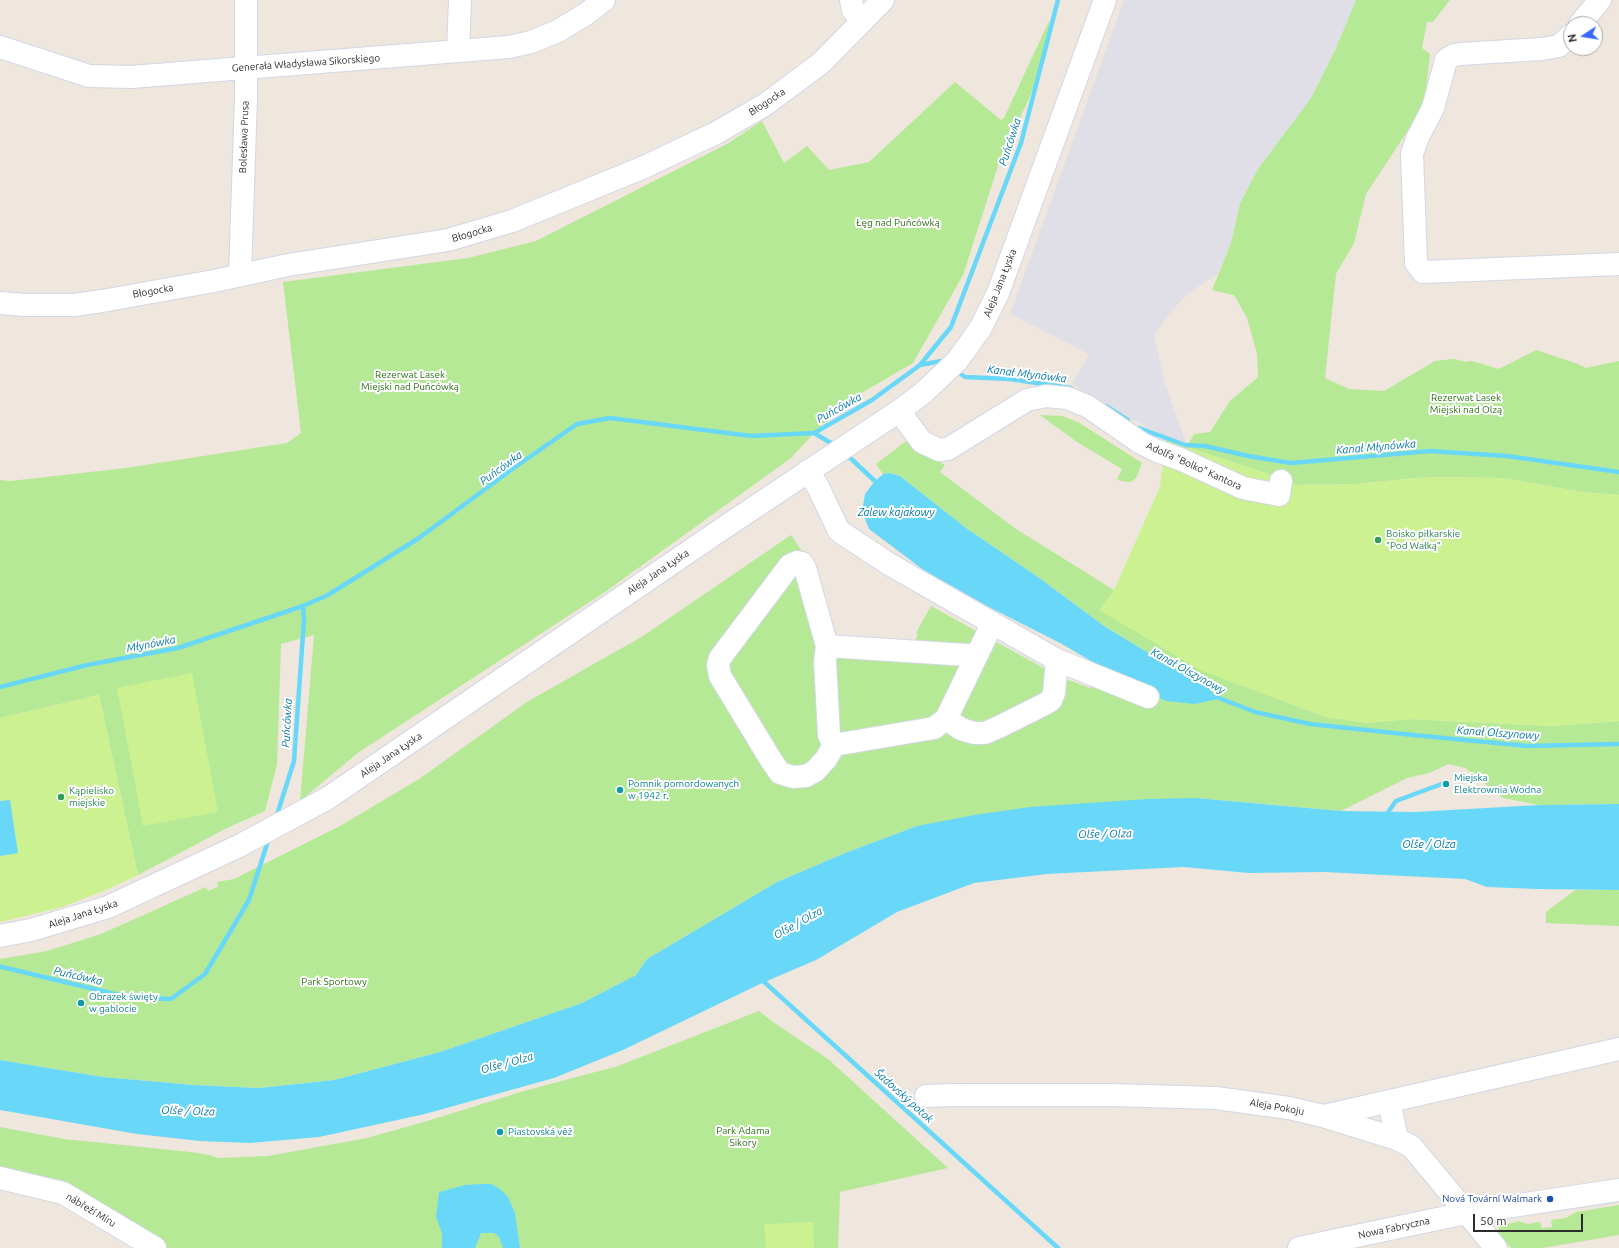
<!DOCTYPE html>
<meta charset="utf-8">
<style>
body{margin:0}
#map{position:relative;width:1619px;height:1248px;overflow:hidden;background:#efe6dd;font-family:Ubuntu,sans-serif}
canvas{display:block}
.north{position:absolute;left:1563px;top:16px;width:40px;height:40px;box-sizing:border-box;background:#fff;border:1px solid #ababab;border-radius:50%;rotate:258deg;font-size:11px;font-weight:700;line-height:16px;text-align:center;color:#2c2c2c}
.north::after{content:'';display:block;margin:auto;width:14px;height:18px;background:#3a67ff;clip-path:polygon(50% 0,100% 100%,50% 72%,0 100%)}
.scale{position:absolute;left:1473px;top:1214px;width:110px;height:18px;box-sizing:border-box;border:2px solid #2c2c2c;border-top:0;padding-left:5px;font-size:12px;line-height:14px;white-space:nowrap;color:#2c2c2c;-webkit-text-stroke:3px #fff;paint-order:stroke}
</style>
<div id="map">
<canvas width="1619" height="1248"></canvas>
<div class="north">N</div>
<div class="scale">50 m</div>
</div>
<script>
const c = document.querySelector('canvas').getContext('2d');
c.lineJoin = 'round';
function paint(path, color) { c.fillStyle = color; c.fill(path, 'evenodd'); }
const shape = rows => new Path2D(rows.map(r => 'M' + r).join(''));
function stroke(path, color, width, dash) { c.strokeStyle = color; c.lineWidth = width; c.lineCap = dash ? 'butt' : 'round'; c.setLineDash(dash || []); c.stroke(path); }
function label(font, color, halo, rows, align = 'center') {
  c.font = font + ' Ubuntu,sans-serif'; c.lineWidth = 4; c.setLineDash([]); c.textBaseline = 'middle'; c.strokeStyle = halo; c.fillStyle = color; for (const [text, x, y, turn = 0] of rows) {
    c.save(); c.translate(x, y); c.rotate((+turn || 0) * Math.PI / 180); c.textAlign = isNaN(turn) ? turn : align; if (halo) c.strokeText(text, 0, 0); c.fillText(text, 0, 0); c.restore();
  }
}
paint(shape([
 [1124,0,1356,0,1336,48,1311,98,1258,169,1240,202,1231,243,1218,274,1188,293,1169,314,1154,336,1165,383,1187,447,1166,438,1072,384,1089,354,1010,314]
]), '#e0dee7');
paint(shape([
 [1356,0,1450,0,1433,22,1427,22,1422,48,1430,54,1424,106,1366,194,1354,243,1336,274,1325,378,1349,389,1384,391,1435,361,1454,359,1466,362,1472,361,1499,369,1536,350,1578,364,1586,368,1619,361,1619,495,1582,492,1502,478,1427,477,1356,484,1294,485,1268,474,1187,447,1194,434,1210,432,1230,401,1258,377,1257,354,1247,318,1234,295,1212,290,1231,243,1240,203,1258,169,1311,98,1336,48],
 [1049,21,1049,42,1029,99,1000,160,963,275,913,363,839,406,791,458,605,592,359,752,300,801,314,635,281,644,277,764,265,811,227,828,138,875,99,695,0,718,0,480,10,481,126,468,287,443,301,433,283,282,468,258,536,241,727,144,762,121,784,163,807,146,829,170,869,162,955,82,1001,120,1004,118],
 [1040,415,1062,416,1078,422,1142,463,1136,478,1131,482,1121,481,1117,479,1122,469,1077,442],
 [910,438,922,450,945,465,940,472,1016,529,1114,590,1168,650,1201,670,1326,717,1368,723,1408,719,1551,726,1619,721,1619,804,1539,805,1503,798,1465,768,1449,764,1429,773,1407,778,1341,811,1196,798,917,826,845,853,777,882,647,959,636,975,582,1003,440,1052,334,1080,259,1088,194,1085,103,1077,0,1060,0,959,47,951,101,934,206,887,208,891,218,887,217,882,234,879,340,826,419,779,527,702,643,636,791,535,813,567,830,636,889,643,891,639,906,647,911,647,918,635,916,633,931,606,1058,676,1090,688,1117,676,1206,685,1183,674,1104,626,1038,577,966,528,900,476,890,473,883,474,876,464],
 [1575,890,1619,890,1619,926,1546,923,1546,912],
 [759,1011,773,1022,828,1059,948,1168,840,1192,838,1248,165,1248,0,1173,0,1127,64,1139,191,1152,209,1155,219,1158,268,1156,367,1138,424,1122,524,1091,618,1066],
 [1619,1205,1619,1235,1543,1248,1511,1248,1497,1232,1500,1226,1519,1221,1528,1224,1540,1222,1542,1228,1552,1227,1551,1220,1566,1218,1576,1212]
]), '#b6e996');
paint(shape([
 [1166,438,1187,447,1268,474,1294,485,1356,484,1427,477,1502,478,1582,492,1619,495,1619,721,1551,726,1408,719,1369,723,1326,717,1200,670,1099,610,1114,590,1160,487],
 [192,673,218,812,143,826,117,688],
 [99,695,138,875,106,890,62,907,0,922,0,718],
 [813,1222,814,1248,766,1248,764,1224]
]), '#ccf191');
paint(shape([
 [890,473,900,476,966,528,1038,577,1104,626,1183,674,1206,685,1218,699,1195,704,1166,701,1117,676,1060,643,989,607,925,571,869,529,862,511,865,494,874,482,883,474],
 [1196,798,1341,811,1415,812,1539,805,1619,804,1619,890,1537,889,1487,887,1465,879,1324,872,1249,873,1183,867,1047,874,974,883,897,912,816,960,760,984,623,1050,554,1078,425,1114,319,1137,250,1143,200,1141,137,1134,0,1110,0,1060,103,1077,194,1085,259,1088,334,1080,440,1052,582,1003,636,975,647,959,777,882,845,853,917,826,974,815,1030,807,1147,799],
 [10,800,18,853,0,856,0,801],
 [481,1184,491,1184,500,1189,508,1197,515,1213,520,1248,503,1248,499,1237,494,1233,481,1233,475,1248,442,1248,442,1233,436,1217,439,1192,465,1185]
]), '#69d8f8');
stroke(shape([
 [920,365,941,361,945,364],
 [955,370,965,377,1010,379,1071,388],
 [1106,406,1128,420],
 [1139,428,1185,445,1205,446,1248,456,1291,463,1430,451,1507,456,1619,472],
 [814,433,836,446],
 [845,453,879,485],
 [0,687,87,665,178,648,303,606],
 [1214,696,1255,712,1310,724,1413,735,1527,746,1619,744],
 [1386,815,1396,801,1447,782],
 [276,818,294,761,304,620,303,606,328,595,419,538,511,470,577,424,610,418,751,436,814,433,872,400,920,365,951,327,1021,143,1058,0],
 [0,967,2,967,127,997,171,999,205,974,249,900,269,838],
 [761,979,1058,1248]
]), '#69d8f8', 4.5);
const minor = shape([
 [851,0,853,10,861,21],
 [1580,24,1600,0],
 [1571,35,1559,46,1542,49,1460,54,1454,55,1446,60,1433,108,1417,139,1412,154,1416,263,1423,272,1619,264],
 [0,47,89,76,131,77,509,47,531,42,558,31,586,14,604,0],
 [458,51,460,0],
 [240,275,246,98,246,0],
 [0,303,25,305,74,305,102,301,214,281,288,265,448,240,512,221,642,168,716,133,766,104,821,63,883,0],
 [899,411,922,442,939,450,948,449,1027,400,1046,396,1067,398,1087,406,1141,443,1157,451,1180,459,1243,488,1279,495,1281,481],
 [808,471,818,487,839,531,889,564,1057,660,1148,697],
 [827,646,825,661,829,735,834,745],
 [975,659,967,655,827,646,805,568,802,563,797,562,790,565,720,658,718,665,720,676,771,760,780,773,793,777,806,776,815,771,826,759,834,745,934,728,946,719,992,624],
 [946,719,961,729,974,733,985,733,999,727,1045,704,1051,700,1054,693,1057,660],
 [0,936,31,930,108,907,239,846,328,798,722,529,899,411,923,393,957,361,980,329,998,293,1105,0],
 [926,1096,954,1095,1111,1095,1216,1098,1289,1108,1323,1116,1397,1139,1412,1147,1496,1248],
 [1389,1101,1397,1139],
 [1324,1116,1619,1049],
 [0,1178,63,1193,155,1248],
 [1299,1248,1466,1213,1619,1190]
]);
stroke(minor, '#d2d7e6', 24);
stroke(minor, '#fff', 22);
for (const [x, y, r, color] of [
 [1378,540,4,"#2e9e5b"],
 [1446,784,4,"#0f9aa8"],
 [620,790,4,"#0f9aa8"],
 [61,797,4,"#2e9e5b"],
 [81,1003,4,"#0f9aa8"],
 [500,1132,4,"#0f9aa8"],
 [1550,1199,4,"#1a4fb4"]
]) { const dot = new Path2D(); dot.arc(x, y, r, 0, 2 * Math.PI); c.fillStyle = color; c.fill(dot); stroke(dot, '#fff', 1.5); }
label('10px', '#2c2c2c', '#fff', [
 ["Generała Władysława Sikorskiego",306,63,-4],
 ["Błogocka",767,102,-33],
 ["Bolesława Prusa",244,137,-88],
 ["Błogocka",472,233,-16],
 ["Aleja Jana Łyska",1000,283,-68],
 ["Błogocka",153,291,-10],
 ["Adolfa \"Bolko\" Kantora",1194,466,24],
 ["Aleja Jana Łyska",658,572,-34],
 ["Aleja Jana Łyska",391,755,-34],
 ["Aleja Jana Łyska",83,914,-18],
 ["Aleja Pokoju",1277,1107,10],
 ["nábřeží Míru",91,1210,31],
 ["Nowa Fabryczna",1394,1228,-12]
]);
label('10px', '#2c7015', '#fff', [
 ["Łęg nad Puńcówką",898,223],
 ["Rezerwat Lasek",410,375],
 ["Miejski nad Puńcówką",410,387],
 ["Rezerwat Lasek",1466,398],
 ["Miejski nad Olzą",1466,410],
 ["Park Sportowy",334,982],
 ["Park Adama",743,1131],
 ["Sikory",743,1143]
]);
label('10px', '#27864d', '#fff', [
 ["Boisko piłkarskie",1386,534],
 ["\"Pod Wałką\"",1386,546],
 ["Kąpielisko",69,791],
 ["miejskie",69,803]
], 'left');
label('10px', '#0d838f', '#fff', [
 ["Miejska",1454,778],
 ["Elektrownia Wodna",1454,790],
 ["Pomnik pomordowanych",628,784],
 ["w 1942 r.",628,796],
 ["Obrazek święty",89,997],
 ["w gablocie",89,1009],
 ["Piastovská věž",508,1132]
], 'left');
label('10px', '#164399', '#fff', [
 ["Nová Tovární Walmark",1542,1199]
], 'right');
label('italic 11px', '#0377a9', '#fff', [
 ["Puńcówka",1010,142,-72],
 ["Kanał Młynówka",1027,374,7],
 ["Puńcówka",839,408,-29],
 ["Kanał Młynówka",1376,447,-5],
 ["Puńcówka",501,468,-36],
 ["Zalew kajakowy",896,512],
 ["Młynówka",151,644,-11],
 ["Kanał Olszynowy",1188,671,29],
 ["Puńcówka",287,723,-87],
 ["Kanał Olszynowy",1498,733,4],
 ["Olše / Olza",1105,834,-1],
 ["Olše / Olza",1429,844],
 ["Olše / Olza",798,923,-29],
 ["Puńcówka",78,976,13],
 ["Olše / Olza",507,1063,-15],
 ["Šadovský potok",904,1096,42],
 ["Olše / Olza",188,1111,2]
]);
</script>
